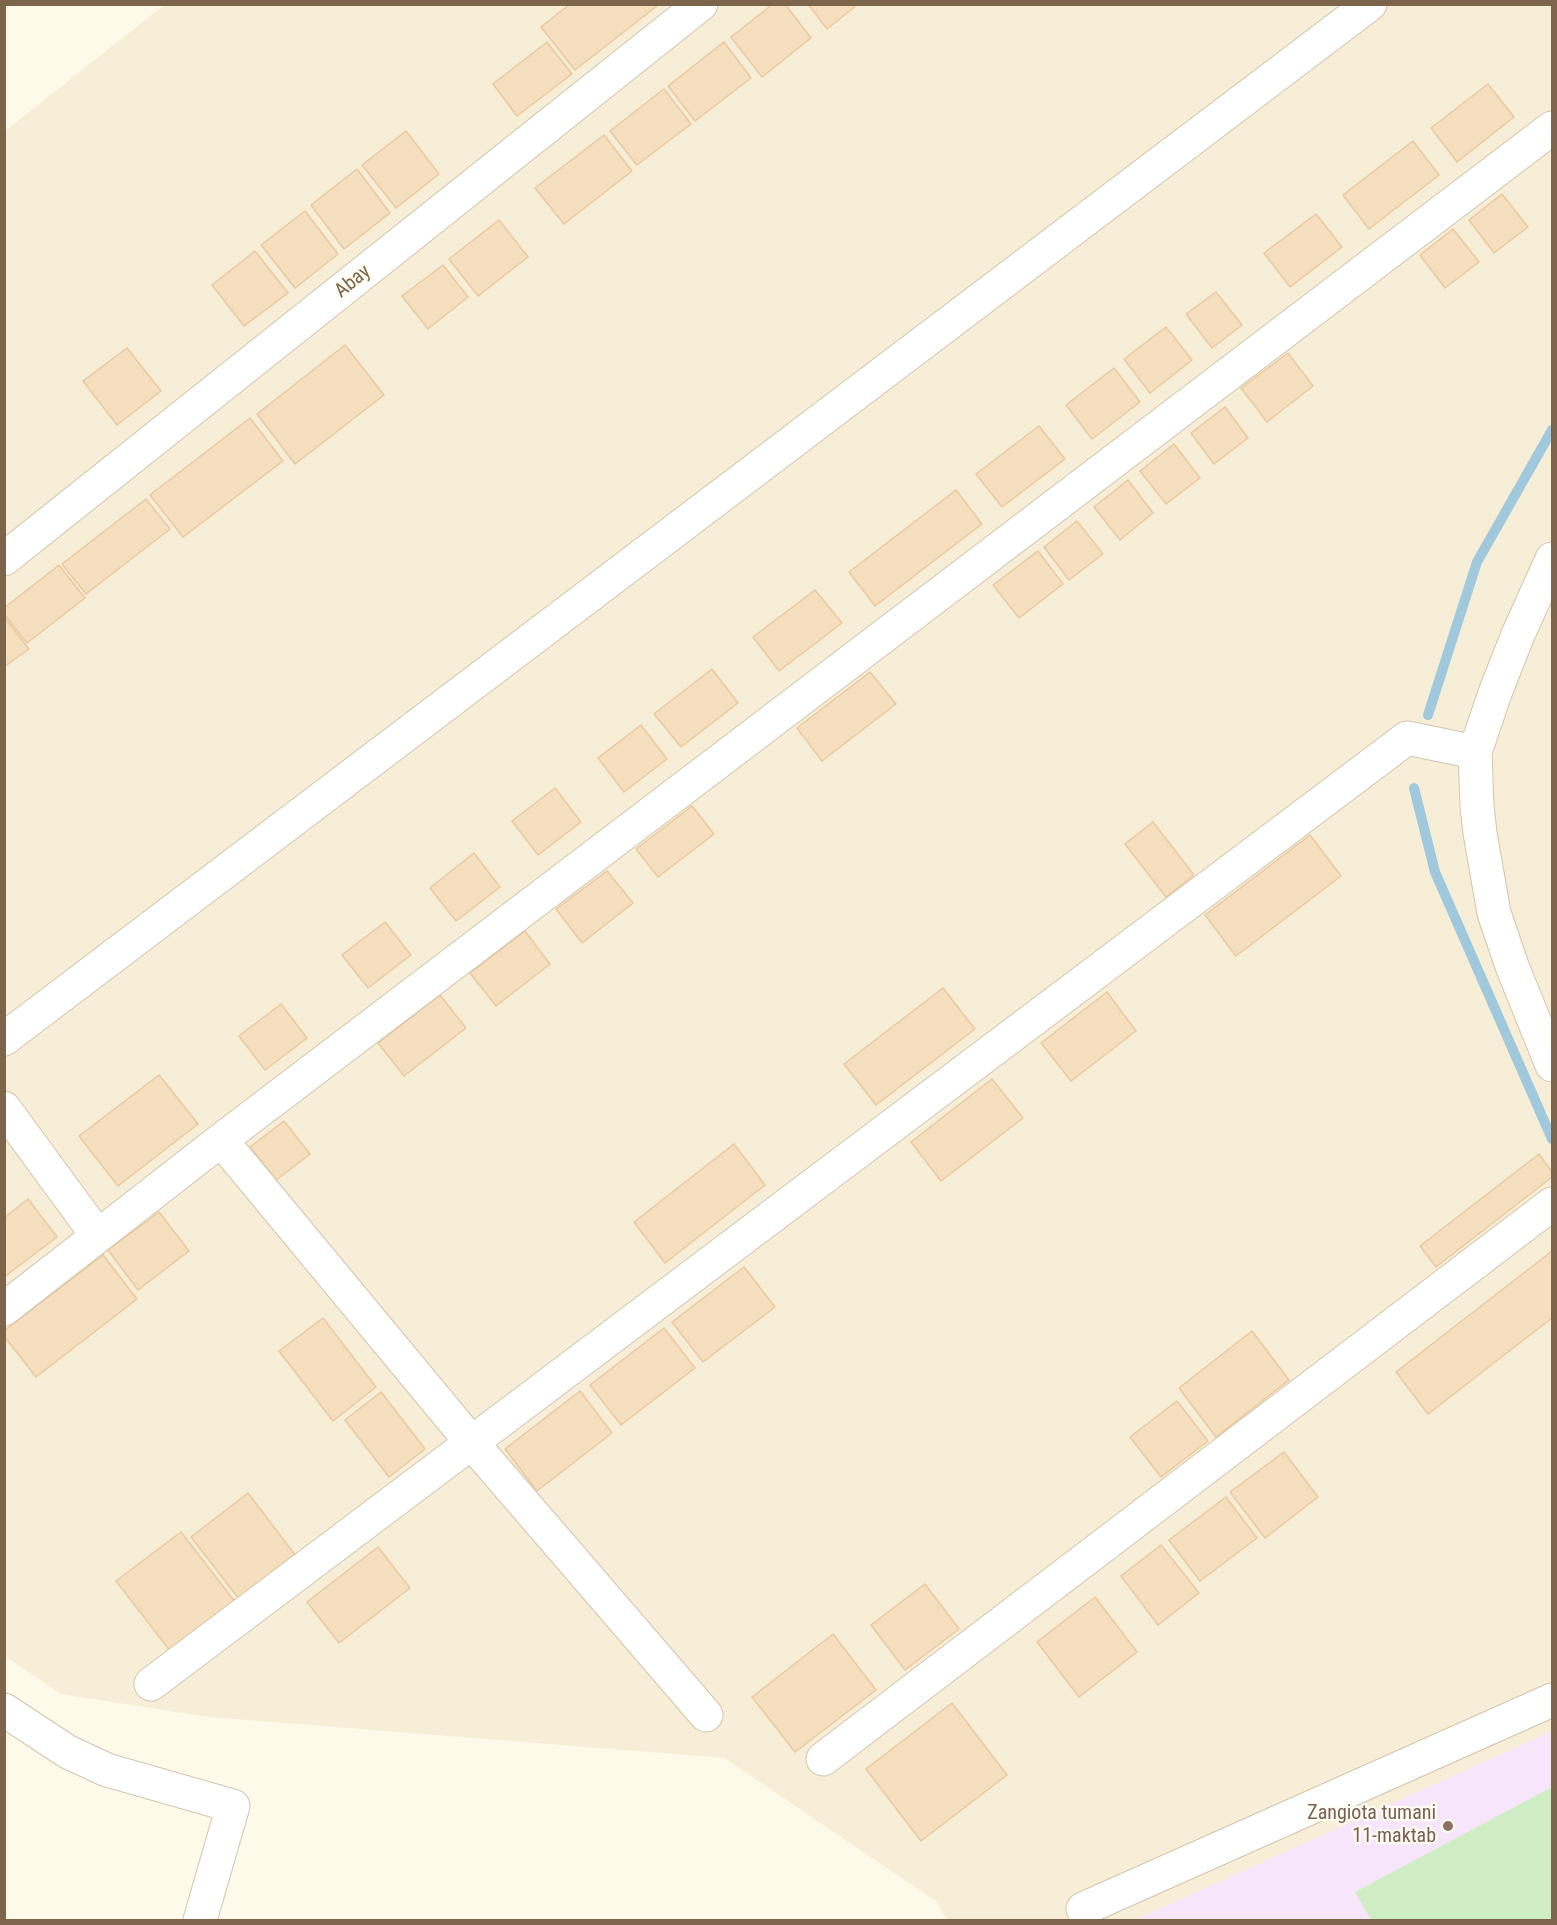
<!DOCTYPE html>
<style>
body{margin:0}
#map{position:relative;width:1557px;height:1925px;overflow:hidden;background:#fefaea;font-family:"Roboto Condensed",sans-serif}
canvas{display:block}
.frame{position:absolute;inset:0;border:6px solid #7c654a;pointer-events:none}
</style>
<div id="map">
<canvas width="1557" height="1925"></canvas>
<div class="frame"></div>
</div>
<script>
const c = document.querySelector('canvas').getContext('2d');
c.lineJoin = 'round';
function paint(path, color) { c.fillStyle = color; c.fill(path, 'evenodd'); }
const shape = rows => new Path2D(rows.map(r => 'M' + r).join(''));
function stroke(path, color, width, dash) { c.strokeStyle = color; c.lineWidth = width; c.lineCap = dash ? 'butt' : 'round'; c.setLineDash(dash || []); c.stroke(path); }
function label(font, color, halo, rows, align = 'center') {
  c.font = font + ' "Roboto Condensed",sans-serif'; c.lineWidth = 4.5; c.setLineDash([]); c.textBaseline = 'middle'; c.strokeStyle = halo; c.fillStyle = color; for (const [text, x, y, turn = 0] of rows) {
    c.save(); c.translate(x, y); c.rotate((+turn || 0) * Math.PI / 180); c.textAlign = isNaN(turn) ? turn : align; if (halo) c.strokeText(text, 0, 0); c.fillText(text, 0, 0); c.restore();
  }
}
paint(shape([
 [164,5,1552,5,1552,1920,947,1920,936,1901,724,1758,209,1717,60,1694,5,1656,5,131]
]), '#f7eed7');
paint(shape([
 [1552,1731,1552,1920,1135,1920]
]), '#f7e6fb');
paint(shape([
 [1552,1787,1552,1920,1371,1920,1355,1892]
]), '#cfeec6');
stroke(shape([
 [1428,715,1477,562,1552,430],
 [1414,788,1435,872,1552,1139]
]), '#a1c9dd', 10);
const building = shape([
 [570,4,656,4,657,6,575,70,541,27,570,4],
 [773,4,785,4,811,38,762,77,731,37,773,4],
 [808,4,857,4,857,5,827,29,808,4],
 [547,42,572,74,517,116,493,84,547,42],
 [724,42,751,78,695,121,668,86,724,42],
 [1488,84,1514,117,1457,162,1431,128,1488,84],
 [664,89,691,124,637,165,610,131,664,89],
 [406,131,439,174,396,208,362,165,406,131],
 [604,135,632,171,564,224,535,188,604,135],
 [1413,141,1439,175,1369,229,1343,195,1413,141],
 [357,169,390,213,344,249,311,205,357,169],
 [1502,194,1528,227,1494,253,1469,220,1502,194],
 [305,211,338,254,295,288,261,245,305,211],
 [1316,214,1342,247,1290,287,1264,253,1316,214],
 [499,220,528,257,478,296,449,259,499,220],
 [1453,229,1479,262,1445,288,1420,255,1453,229],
 [255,251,288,293,244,326,212,285,255,251],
 [443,265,468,297,428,329,402,296,443,265],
 [1216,292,1242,325,1212,348,1186,314,1216,292],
 [1166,327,1192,360,1150,393,1124,359,1166,327],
 [345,345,384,395,295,464,257,414,345,345],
 [127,348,161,391,117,425,83,381,127,348],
 [1288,353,1313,386,1267,422,1241,388,1288,353],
 [1114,368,1140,402,1092,439,1066,405,1114,368],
 [1225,407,1248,438,1214,464,1191,433,1225,407],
 [250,418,283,461,183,537,150,495,250,418],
 [1039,426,1065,459,1002,507,976,474,1039,426],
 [1174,444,1200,478,1166,504,1140,471,1174,444],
 [1128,480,1153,513,1120,540,1094,507,1128,480],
 [956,490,982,524,875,606,849,572,956,490],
 [146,499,170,529,86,594,62,564,146,499],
 [1077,521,1103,554,1069,580,1044,547,1077,521],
 [1038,551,1063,584,1019,618,993,585,1038,551],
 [59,565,85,598,27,643,4,614,4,608,59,565],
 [815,590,842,623,779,671,753,637,815,590],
 [4,617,29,649,4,667,4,617],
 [712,669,738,703,681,747,654,714,712,669],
 [870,672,896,704,822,761,797,728,870,672],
 [641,725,667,759,624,792,598,758,641,725],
 [555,788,581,822,538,855,512,821,555,788],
 [692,806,714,834,658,877,636,849,692,806],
 [1153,822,1194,875,1166,897,1125,844,1153,822],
 [1310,835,1341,876,1236,956,1205,915,1310,835],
 [474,853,500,887,456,921,430,888,474,853],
 [607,871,633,903,582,943,556,909,607,871],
 [385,922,411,955,368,988,342,955,385,922],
 [525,931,550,964,496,1006,470,973,525,931],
 [943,988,975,1029,876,1105,844,1064,943,988],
 [1107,992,1136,1031,1071,1081,1041,1043,1107,992],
 [440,995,466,1028,404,1076,378,1043,440,995],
 [281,1004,307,1038,265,1070,239,1036,281,1004],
 [159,1075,198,1124,118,1186,79,1136,159,1075],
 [992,1079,1023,1118,941,1181,911,1142,992,1079],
 [284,1121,310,1154,276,1180,250,1147,284,1121],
 [734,1144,765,1185,665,1263,634,1222,734,1144],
 [1539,1154,1552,1172,1552,1177,1436,1267,1420,1246,1539,1154],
 [28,1199,57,1237,4,1277,4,1218,28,1199],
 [159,1212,189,1251,138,1290,108,1250,159,1212],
 [1552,1251,1552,1318,1428,1414,1396,1372,1552,1251],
 [103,1255,137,1299,36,1377,4,1336,4,1331,103,1255],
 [744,1267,775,1307,703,1362,672,1322,744,1267],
 [323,1318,376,1387,333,1421,279,1351,323,1318],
 [664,1328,695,1368,621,1425,590,1385,664,1328],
 [1252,1331,1289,1380,1216,1437,1179,1388,1252,1331],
 [580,1391,612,1433,537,1491,505,1449,580,1391],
 [381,1392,425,1449,389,1477,345,1420,381,1392],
 [1177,1401,1208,1441,1161,1477,1130,1437,1177,1401],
 [1284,1452,1318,1497,1265,1538,1230,1492,1284,1452],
 [248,1493,296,1556,239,1599,191,1537,248,1493],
 [1226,1497,1257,1538,1200,1581,1169,1540,1226,1497],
 [181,1532,236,1603,171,1652,116,1581,181,1532],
 [1161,1545,1199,1593,1158,1625,1121,1576,1161,1545],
 [378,1547,410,1588,339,1643,307,1602,378,1547],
 [925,1584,959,1629,905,1670,871,1625,925,1584],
 [1095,1597,1137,1652,1079,1697,1037,1642,1095,1597],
 [833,1634,876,1690,795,1752,752,1697,833,1634],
 [952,1703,1007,1775,921,1841,866,1769,952,1703]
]);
paint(building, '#f6dfbf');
stroke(building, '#eac99e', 1.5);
const minor = shape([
 [4,559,701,4],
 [1552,559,1517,637,1495,693,1475,752,1477,806,1480,833,1494,913,1512,966,1552,1065],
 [4,1039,1370,4],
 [4,1108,97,1235],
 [221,1140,472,1443,706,1715],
 [4,1309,221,1140,1552,128],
 [151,1684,1407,738,1475,752],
 [4,1710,68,1752,107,1770,233,1806,200,1920],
 [823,1759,1552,1204],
 [1083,1909,1552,1700]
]);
stroke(minor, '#d3c4ad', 35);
stroke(minor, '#fff', 33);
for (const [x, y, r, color] of [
 [1448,1826,6,"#8d6e63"]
]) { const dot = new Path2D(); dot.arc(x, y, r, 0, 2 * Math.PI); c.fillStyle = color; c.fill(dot); stroke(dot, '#fffcf2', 2); }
label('20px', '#7c654a', '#fffcf2', [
 ["Abay",353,282,-39]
]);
label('20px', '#785e54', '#fffcf2', [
 ["Zangiota tumani",1436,1814],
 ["11-maktab",1436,1837]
], 'right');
</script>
